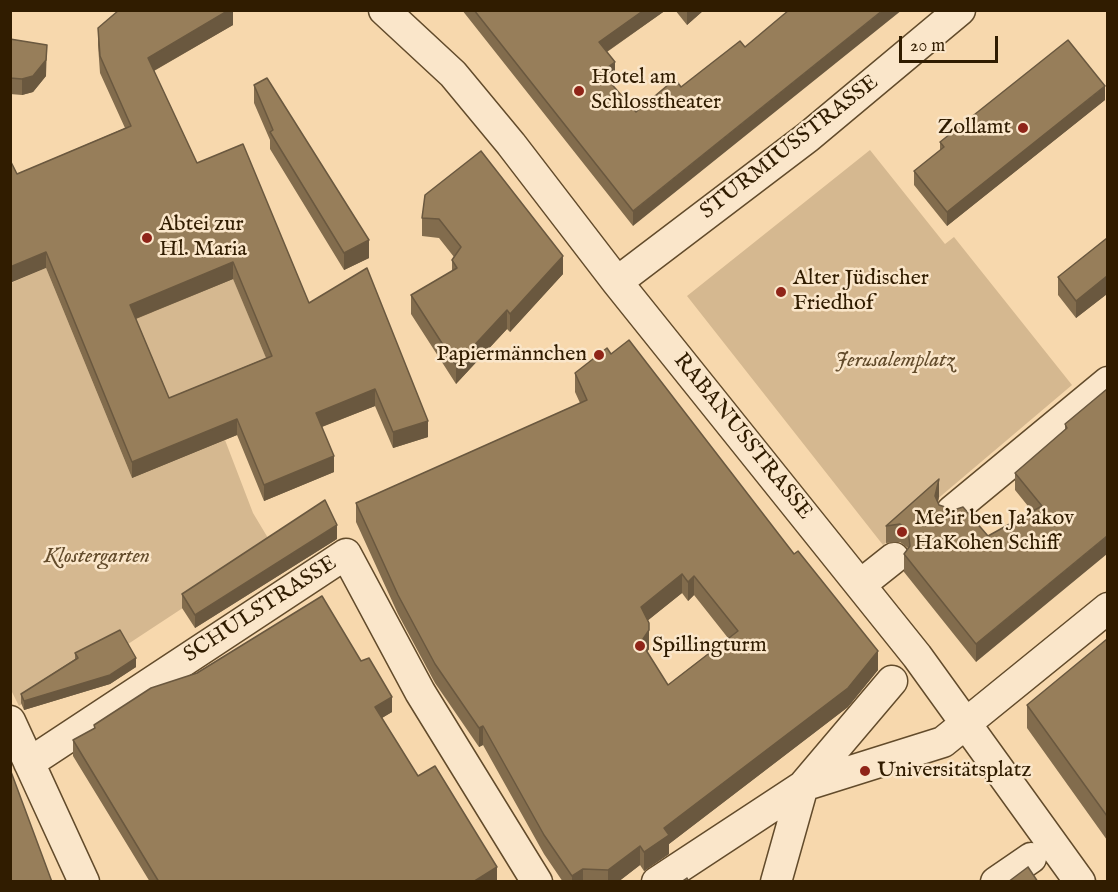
<!DOCTYPE html>
<meta charset="utf-8">
<style>
body{margin:0}
#map{position:relative;width:1118px;height:892px;overflow:hidden;background:#f7d8ad;font-family:"IM FELL English",serif}
canvas{display:block}
.frame{position:absolute;inset:0;border:12px solid #301c00;pointer-events:none}
.scale{position:absolute;left:899px;top:36px;width:99px;height:27px;box-sizing:border-box;border:3px solid #301c00;border-top:0;padding-left:8px;font-size:18px;line-height:21px;white-space:nowrap;color:#301c00;-webkit-text-stroke:4px #fae6ca;paint-order:stroke}
</style>
<div id="map">
<canvas width="1118" height="892"></canvas>
<div class="frame"></div>
<div class="scale">20 m</div>
</div>
<script>
const c = document.querySelector('canvas').getContext('2d');
c.lineJoin = 'round';
function paint(path, color) { c.fillStyle = color; c.fill(path, 'evenodd'); }
const shape = rows => new Path2D(rows.map(r => 'M' + r).join(''));
function stroke(path, color, width, dash) { c.strokeStyle = color; c.lineWidth = width; c.lineCap = dash ? 'butt' : 'round'; c.setLineDash(dash || []); c.stroke(path); }
function label(font, color, halo, rows, align = 'center') {
  c.font = font + ' "IM FELL English",serif'; c.lineWidth = 5; c.setLineDash([]); c.textBaseline = 'middle'; c.strokeStyle = halo; c.fillStyle = color; for (const [text, x, y, turn = 0] of rows) {
    c.save(); c.translate(x, y); c.rotate((+turn || 0) * Math.PI / 180); c.textAlign = isNaN(turn) ? turn : align; if (halo) c.strokeText(text, 0, 0); c.fillText(text, 0, 0); c.restore();
  }
}
paint(shape([
 [870,150,945,244,954,237,1072,385,883,545,687,296],
 [46,268,132,478,225,440,253,513,274,548,125,646,44,688,19,706,11,690,11,283],
 [229,269,272,372,169,414,125,309,153,312,212,287]
]), '#d5b890');
const street = shape([
 [384,10,453,74,511,144,617,282,917,656,1080,882],
 [617,282,808,137,960,10],
 [952,511,1108,382],
 [860,585,894,558],
 [10,721,84,882],
 [29,763,346,554,420,692,537,882],
 [657,882,803,786,943,742,1108,608],
 [776,882,803,786,892,681],
 [996,882,1031,858]
]);
stroke(street, '#624b2b', 33);
stroke(street, '#fae6ca', 30);
paint(shape([
 [233,10,233,25,154,71,197,163,309,303,428,437,393,448,375,406,322,427,334,472,264,501,237,435,132,478,46,268,17,174,125,128,100,73,98,45,98,28],
 [233,279,266,358,169,398,136,319],
 [462,10,666,10,607,52,615,77,609,81,636,112,633,226],
 [675,10,704,10,687,25],
 [10,39,46,76,33,92,22,95,10,94],
 [254,85,369,258,344,270,270,149,270,140,254,103],
 [1105,100,947,226,914,185,914,171,940,150,940,142],
 [425,195,563,274,510,332,507,329,456,384,411,314,411,295,452,271,452,260,454,257,439,238,422,236,422,218],
 [1107,238,1107,294,1076,318,1058,295,1058,277],
 [611,354,878,670,848,707,669,844,669,854,644,871,640,865,618,882,563,882,544,854,483,745,479,747,435,683,398,614,356,522,356,503,580,403,575,392,575,373],
 [682,593,688,601,694,595,728,638,668,685,647,652,649,649,648,620],
 [1107,389,976,662,904,572,904,554,908,549,908,548,900,542,886,543,886,526,939,497,938,502,939,505,988,536,1032,511,1015,490,1015,473,1065,430,1065,424],
 [337,539,195,628,182,608,182,594],
 [1107,639,1107,840,1027,728,1027,705],
 [75,653,136,667,110,684,24,710,21,703,21,694,75,659],
 [392,712,382,718,418,776,497,882,150,882,73,756,73,740,94,729,94,725]
]), '#826c4d');
paint(shape([
 [229,10,233,10,233,25,148,74,148,58],
 [644,10,666,10,599,57,599,42],
 [687,10,704,10,687,25],
 [883,10,902,10,633,226,633,211],
 [47,45,46,76,33,92,22,95,22,79],
 [615,62,615,77,601,87,601,72],
 [1105,86,1105,100,947,226,947,212],
 [369,240,369,258,344,270,344,253],
 [46,252,46,268,10,283,10,267],
 [563,256,563,274,510,332,510,314],
 [233,262,233,279,130,321,130,305],
 [1107,276,1107,294,1076,318,1076,301],
 [507,310,507,329,456,384,456,365],
 [375,389,375,406,316,429,316,413],
 [237,419,237,435,132,478,132,462],
 [428,421,428,437,393,448,393,432],
 [334,456,334,472,264,501,264,485],
 [939,479,939,497,935,513,935,496],
 [337,525,337,539,195,628,195,615],
 [1107,536,1107,554,976,662,976,644],
 [682,574,682,593,641,626,641,607],
 [694,576,694,595,688,601,688,582],
 [649,630,649,649,641,661,641,642],
 [878,651,878,670,848,707,669,844,669,854,644,871,644,852,664,828],
 [136,658,136,667,110,684,24,710,24,701],
 [392,697,392,712,375,722,375,707],
 [483,726,483,745,479,747,479,728],
 [640,846,640,865,618,882,608,882,608,870],
 [497,867,497,882,473,882],
 [583,869,583,882,572,882,572,876]
]), '#6a583f');
const building = shape([
 [119,10,229,10,148,58,197,163,243,144,309,303,367,268,428,421,393,432,375,389,316,413,334,456,264,485,237,419,132,462,46,252,10,267,10,160,17,174,131,126,100,56,98,28,119,10],
 [233,262,272,356,169,398,130,305,233,262],
 [474,10,644,10,599,42,615,62,601,72,636,112,675,79,681,87,740,41,745,47,789,10,883,10,633,211,474,10],
 [10,39,47,45,46,60,33,76,22,79,10,78,10,39],
 [1068,40,1105,86,947,212,914,171,944,147,940,142,1068,40],
 [267,78,369,240,344,253,270,132,273,130,254,85,267,78],
 [481,151,563,256,510,314,507,310,456,365,411,295,457,268,452,260,461,247,439,219,422,218,425,195,481,151],
 [1107,238,1107,276,1076,301,1058,277,1107,238],
 [629,340,794,554,798,551,878,651,848,688,664,828,669,835,644,852,640,846,608,870,583,869,572,876,544,835,483,726,479,728,435,664,398,595,356,503,587,400,575,373,607,348,611,354,629,340],
 [682,574,688,582,694,576,738,631,668,685,641,642,649,630,649,623,641,607,682,574],
 [1107,389,1107,536,976,644,904,554,910,546,908,530,900,524,886,526,939,479,935,496,939,505,954,510,963,507,988,536,1042,506,1015,473,1067,428,1065,424,1107,389],
 [325,500,337,525,195,615,182,594,325,500],
 [322,596,361,661,369,658,392,697,375,707,418,776,435,766,497,867,473,882,159,882,73,740,95,728,94,725,151,688,197,673,322,596],
 [120,630,136,658,110,675,24,701,21,694,78,658,75,653,120,630],
 [1107,639,1107,816,1027,705,1107,639],
 [10,769,52,882,10,882,10,769],
 [1028,867,1038,882,1008,882,1028,867],
 [687,878,689,882,681,882,687,878]
]);
paint(building, '#977e5a');
stroke(building, '#6a583f', 1.5);
for (const [x, y, r, color] of [
 [579,91,6,"#8f2418"],
 [1023,128,6,"#8f2418"],
 [147,238,6,"#8f2418"],
 [781,292,6,"#8f2418"],
 [599,355,6,"#8f2418"],
 [902,532,6,"#8f2418"],
 [640,646,6,"#8f2418"],
 [865,771,6,"#8f2418"]
]) { const dot = new Path2D(); dot.arc(x, y, r, 0, 2 * Math.PI); c.fillStyle = color; c.fill(dot); stroke(dot, '#fae6ca', 2); }
label('22px', '#301c00', '#fae6ca', [
 ["Hotel am",591,78],
 ["Schlosstheater",591,103],
 ["Zollamt",1011,128,"right"],
 ["Abtei zur",159,225],
 ["Hl. Maria",159,250],
 ["Alter Jüdischer",793,279],
 ["Friedhof",793,304],
 ["Papiermännchen",587,355,"right"],
 ["Me'ir ben Ja'akov",914,519],
 ["HaKohen Schiff",914,544],
 ["Spillingturm",652,646],
 ["Universitätsplatz",877,771]
], 'left');
label('22px', '#301c00', '#fae6ca', [
 ["STURMIUSSTRASSE",790,148,-38],
 ["RABANUSSTRASSE",742,437,51],
 ["SCHULSTRASSE",261,610,-33]
]);
label('italic 22px', '#624b2b', '#fae6ca', [
 ["Jerusalemplatz",895,361],
 ["Klostergarten",97,557]
]);
</script>
